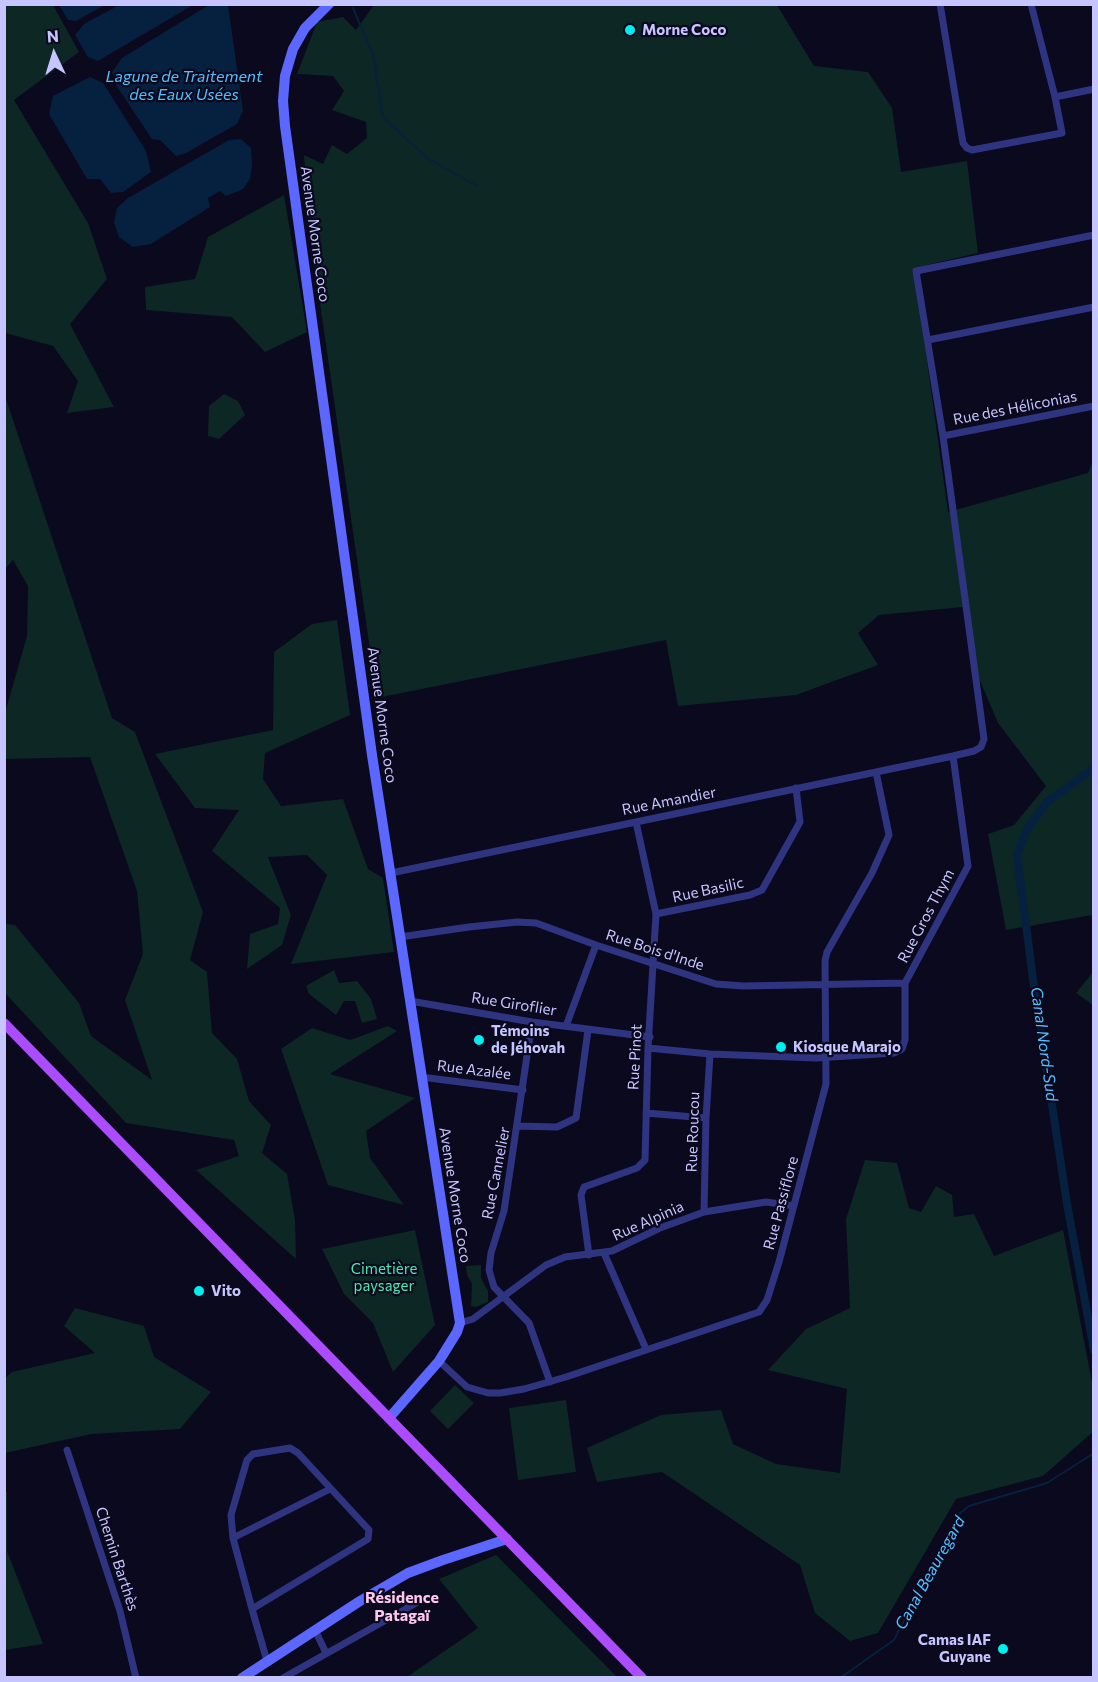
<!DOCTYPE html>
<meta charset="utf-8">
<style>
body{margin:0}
#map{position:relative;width:1098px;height:1682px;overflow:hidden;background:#0b091d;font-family:Commissioner,sans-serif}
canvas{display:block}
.frame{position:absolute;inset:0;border:6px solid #c6c5ff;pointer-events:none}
.north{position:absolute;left:24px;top:24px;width:60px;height:60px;-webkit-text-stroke:4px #0b091d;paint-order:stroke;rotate:356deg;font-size:16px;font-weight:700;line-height:24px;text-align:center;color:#c6c5ff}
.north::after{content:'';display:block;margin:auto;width:21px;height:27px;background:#c6c5ff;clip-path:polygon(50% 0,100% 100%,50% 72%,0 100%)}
</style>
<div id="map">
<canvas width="1098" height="1682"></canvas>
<div class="frame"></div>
<div class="north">N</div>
</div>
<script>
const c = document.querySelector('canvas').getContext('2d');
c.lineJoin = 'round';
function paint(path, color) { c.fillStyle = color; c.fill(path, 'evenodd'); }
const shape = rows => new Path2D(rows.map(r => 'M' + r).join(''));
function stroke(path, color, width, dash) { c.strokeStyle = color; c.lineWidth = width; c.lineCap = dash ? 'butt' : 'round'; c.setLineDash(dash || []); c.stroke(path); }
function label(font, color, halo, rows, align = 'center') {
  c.font = font + ' Commissioner,sans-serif'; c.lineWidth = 4.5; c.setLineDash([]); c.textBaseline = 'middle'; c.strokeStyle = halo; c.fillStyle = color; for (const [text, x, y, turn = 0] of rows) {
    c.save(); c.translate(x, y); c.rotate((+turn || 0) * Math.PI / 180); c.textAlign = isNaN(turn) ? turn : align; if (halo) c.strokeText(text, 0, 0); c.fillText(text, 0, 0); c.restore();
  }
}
paint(shape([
 [4,5,53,5,79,52,14,100,88,223,107,279,70,324,114,407,67,413,78,381,53,346,5,333],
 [374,5,777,5,814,66,868,72,892,108,901,172,967,161,978,253,914,268,948,512,1088,473,1093,461,1093,915,1006,930,988,834,1014,825,1046,786,998,723,975,669,963,607,879,615,858,633,878,665,796,695,678,706,666,640,377,698,310,234,304,155,323,164,332,145,347,154,367,138,366,122,332,110,344,91,333,76,297,74,317,22,343,17,356,30],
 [284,195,307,332,265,352,232,317,146,310,145,287,195,279,208,237],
 [224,394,238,401,245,415,219,439,208,436,209,406],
 [5,396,112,718,135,732,203,912,190,960,207,972,212,1033,237,1059,249,1101,271,1125,262,1153,287,1174,295,1220,296,1259,196,1170,239,1156,234,1140,126,1123,5,993,5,924,15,925,79,1003,91,1036,152,1080,125,1000,143,954,137,891,90,757,5,759,5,713,27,636,28,586,13,560,5,569],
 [337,620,350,715,265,753,263,779,281,806,343,799,368,869,383,878,394,952,291,964,327,875,307,855,268,857,291,915,282,945,247,969,250,934,278,924,280,908,212,851,239,810,195,808,155,754,273,730,274,652,312,624],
 [334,970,339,983,357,981,371,999,377,1019,362,1023,355,1001,344,1001,336,1015,309,994,306,986],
 [1093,972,1093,1005,1076,993],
 [388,1026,397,1031,330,1074,415,1098,366,1131,370,1158,404,1205,328,1185,281,1049,312,1028,350,1040],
 [865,1160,897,1163,909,1208,921,1212,936,1186,952,1195,954,1217,974,1214,994,1256,1063,1230,1093,1388,1094,1431,1043,1476,956,1499,878,1633,850,1641,815,1613,800,1565,662,1472,597,1482,587,1448,661,1415,721,1410,733,1444,776,1464,840,1473,847,1389,768,1370,806,1329,850,1308,846,1219],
 [415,1230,435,1325,393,1372,373,1323,344,1294,322,1249],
 [481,1265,481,1278,488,1291,488,1302,476,1307,471,1306,472,1284,467,1275,466,1266],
 [75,1308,144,1326,154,1357,211,1392,180,1429,91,1434,5,1453,5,1378,12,1372,95,1353,64,1326],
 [455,1385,474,1403,448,1429,430,1411],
 [566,1400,576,1472,518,1480,509,1408],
 [4,1490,7,1492,7,1551,43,1644,5,1650],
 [496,1555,617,1677,407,1677,478,1628,439,1579]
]), '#0c2724');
paint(shape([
 [59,5,105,5,76,21,68,20],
 [119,5,119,4,193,5,98,61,88,57,75,35,84,24],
 [209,5,228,5,243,111,237,124,186,153,176,156,160,140,152,139,116,85,112,72,122,58],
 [90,77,103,83,146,151,151,172,123,192,111,193,100,179,87,179,49,114,53,96],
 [241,139,251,148,252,164,250,179,243,189,226,196,220,191,208,198,210,207,151,244,133,247,119,237,114,222,117,208,128,198,229,140]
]), '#06203f');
stroke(shape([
 [353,8,373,55,383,117,427,158,477,186],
 [840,1678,894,1640,959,1514,969,1506,1047,1483,1094,1453]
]), '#06203f', 2);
stroke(shape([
 [1094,768,1047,802,1027,829,1017,855,1033,979,1067,1204,1094,1350]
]), '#06203f', 8);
stroke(shape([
 [940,4,963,143,967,148,972,150,1062,133,1055,97,1031,4],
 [1055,97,1094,89],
 [928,340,1094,307],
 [943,436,1094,406],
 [391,873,953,756,974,751,981,747,984,739,943,436,916,271,1094,235],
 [656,914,750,895,762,890,800,822,796,788],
 [400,937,469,927,517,922,536,923,596,945,716,984,743,986,905,983],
 [410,1001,532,1022,650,1037],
 [532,1022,504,1211,491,1253,489,1270,494,1287,529,1323,550,1382],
 [566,1026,596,945],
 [648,1048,710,1054,816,1058,894,1053,902,1049,905,1040,905,983,968,866,953,756],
 [421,1077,523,1090],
 [646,1113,706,1118],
 [518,1126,557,1127,576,1118,588,1030],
 [704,1212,706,1118,710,1054],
 [604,1253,646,1349],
 [589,1255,581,1195,584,1187,637,1168,645,1160,648,1048,656,914,636,822],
 [460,1323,473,1319,546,1265,565,1257,612,1251,660,1228,704,1212,766,1202,794,1206],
 [439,1361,467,1387,488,1393,500,1393,524,1389,566,1377,759,1312,767,1300,779,1262,826,1084,825,961,827,952,872,873,889,835,876,772],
 [67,1450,120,1611,136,1678],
 [233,1538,330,1489],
 [252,1609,368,1539,369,1530,298,1453,290,1448,253,1454,247,1460,231,1515,233,1538,252,1609,267,1661],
 [315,1630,326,1653],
 [283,1678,418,1602]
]), '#2f3481', 7);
stroke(shape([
 [329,4,305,28,293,49,285,76,283,101,285,126,372,755,460,1323,457,1332,439,1361,389,1418],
 [242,1678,360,1601,408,1573,443,1560,507,1539]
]), '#5c67ff', 10);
stroke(shape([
 [4,1023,642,1678]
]), '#ac4cff', 10);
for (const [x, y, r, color] of [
 [630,30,6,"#00eef0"],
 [479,1040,6,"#00eef0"],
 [781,1047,6,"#00eef0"],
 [199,1291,6,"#00eef0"],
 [1003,1649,6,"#00eef0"]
]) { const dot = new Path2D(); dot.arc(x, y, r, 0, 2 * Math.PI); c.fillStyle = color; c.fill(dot); stroke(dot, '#0b091d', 2); }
label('bold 15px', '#c6c5ff', '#0b091d', [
 ["Morne Coco",642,30],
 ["Témoins",491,1031],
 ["de Jéhovah",491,1048],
 ["Kiosque Marajo",793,1047],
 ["Vito",211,1291],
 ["Camas IAF",991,1640,"right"],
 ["Guyane",991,1657,"right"]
], 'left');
label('15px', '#c6c5ff', '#0b091d', [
 ["Avenue Morne Coco",315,234,82],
 ["Rue des Héliconias",1015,408,-11],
 ["Avenue Morne Coco",382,715,82],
 ["Rue Amandier",669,801,-11],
 ["Rue Basilic",708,890,-12],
 ["Rue Gros Thym",926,916,-62],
 ["Rue Bois d'Inde",655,950,18],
 ["Rue Giroflier",514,1004,9],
 ["Rue Pinot",635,1057,-87],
 ["Rue Azalée",474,1070,7],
 ["Rue Roucou",693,1132,-88],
 ["Rue Cannelier",496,1173,-79],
 ["Avenue Morne Coco",455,1195,81],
 ["Rue Passiflore",781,1203,-75],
 ["Rue Alpinia",648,1221,-24],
 ["Chemin Barthès",117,1559,72]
]);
label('15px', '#46eab2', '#0b091d', [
 ["Cimetière",384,1269],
 ["paysager",384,1286]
]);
label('italic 16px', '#53bfff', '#0b091d', [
 ["Lagune de Traitement",184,77],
 ["des Eaux Usées",184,95],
 ["Canal Nord-Sud",1044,1044,82],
 ["Canal Beauregard",930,1573,-61]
]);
label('bold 16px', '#ffc7f0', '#0b091d', [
 ["Résidence",402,1598],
 ["Patagaï",402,1616]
]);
</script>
